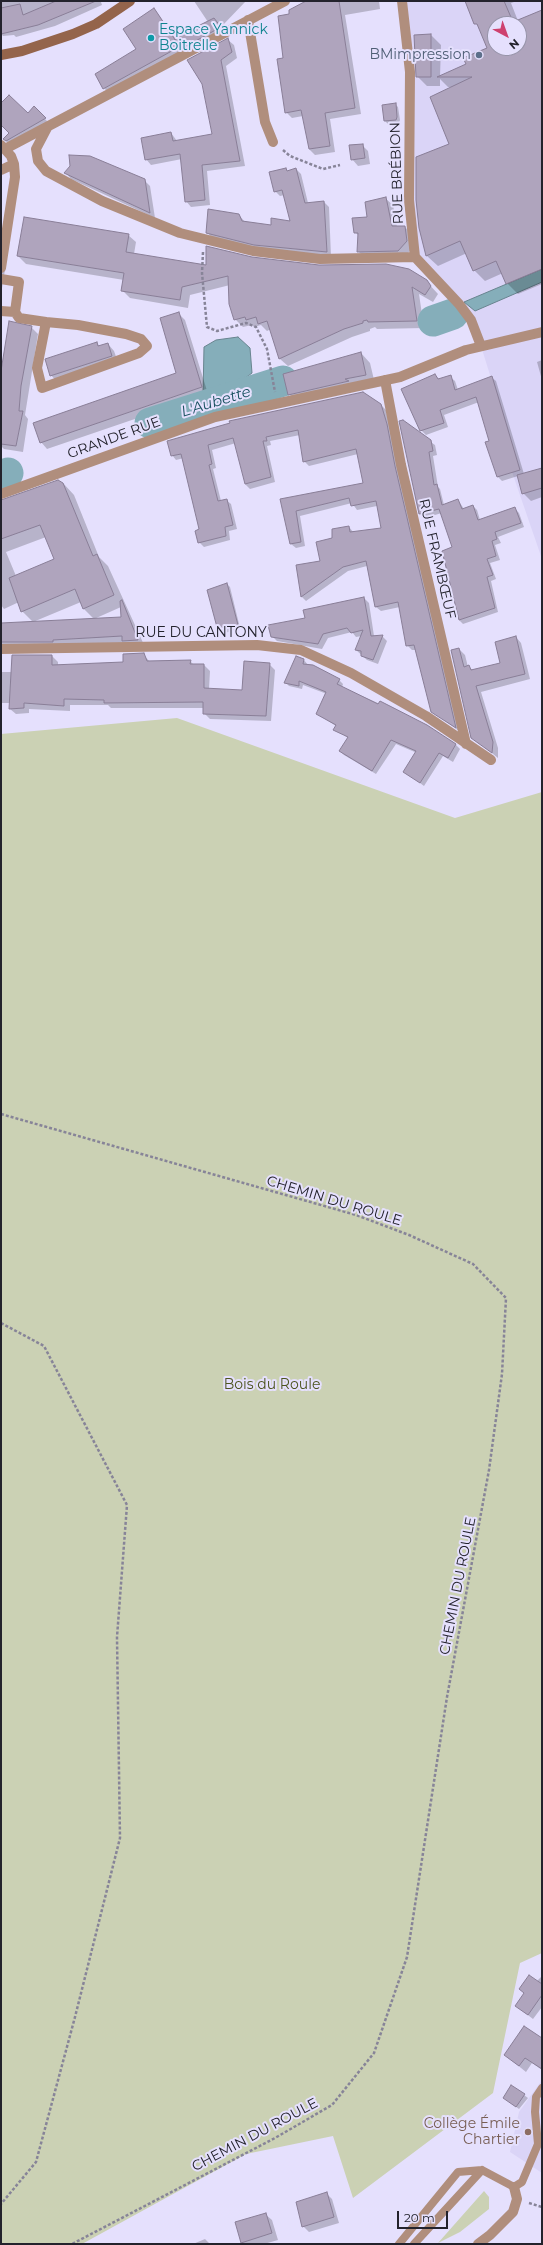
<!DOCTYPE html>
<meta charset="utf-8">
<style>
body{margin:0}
#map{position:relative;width:543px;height:2245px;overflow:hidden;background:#e5e0fd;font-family:Montserrat,sans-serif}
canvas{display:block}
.frame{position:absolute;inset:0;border:2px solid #23222c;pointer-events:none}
.north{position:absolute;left:487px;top:16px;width:40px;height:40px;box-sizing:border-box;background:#e5e0fd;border:1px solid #9794a9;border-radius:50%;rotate:139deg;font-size:11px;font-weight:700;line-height:16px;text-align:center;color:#23222c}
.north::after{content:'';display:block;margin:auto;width:14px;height:18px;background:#ce416f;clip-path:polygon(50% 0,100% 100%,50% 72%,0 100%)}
.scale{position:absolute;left:397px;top:2211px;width:51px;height:18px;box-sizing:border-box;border:2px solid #23222c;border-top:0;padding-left:5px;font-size:12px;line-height:14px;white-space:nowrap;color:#23222c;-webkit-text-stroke:3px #e5e0fd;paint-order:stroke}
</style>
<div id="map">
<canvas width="543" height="2245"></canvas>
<div class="frame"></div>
<div class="north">N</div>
<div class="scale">20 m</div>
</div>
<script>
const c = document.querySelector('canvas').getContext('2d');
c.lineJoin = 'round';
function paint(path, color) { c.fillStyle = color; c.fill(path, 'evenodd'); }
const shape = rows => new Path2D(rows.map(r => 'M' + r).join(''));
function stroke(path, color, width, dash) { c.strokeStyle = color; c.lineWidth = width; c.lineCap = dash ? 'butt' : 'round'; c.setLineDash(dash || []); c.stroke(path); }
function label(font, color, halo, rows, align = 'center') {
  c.font = font + ' Montserrat,sans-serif'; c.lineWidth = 4; c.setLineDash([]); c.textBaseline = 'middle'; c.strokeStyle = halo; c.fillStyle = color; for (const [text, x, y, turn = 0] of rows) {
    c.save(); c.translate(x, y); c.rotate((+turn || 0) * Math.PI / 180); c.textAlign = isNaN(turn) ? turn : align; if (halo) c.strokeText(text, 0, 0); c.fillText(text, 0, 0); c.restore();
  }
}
paint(shape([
 [402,1,542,1,542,559,512,472,515,456,477,333,415,257,410,72],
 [495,24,519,24,519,48,495,48],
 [542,2080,542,2173,510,2152,519,2112]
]), '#dad4f7');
paint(shape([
 [177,718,455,818,542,792,542,1953,520,1963,493,2093,353,2198,333,2136,246,2154,82,2244,1,2244,1,734],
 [484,2191,489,2197,489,2209,460,2232,438,2243]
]), '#cbd1b4');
const water = shape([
 [542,269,542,282,475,311,464,302,542,269],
 [238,337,250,348,252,373,240,382,203,395,204,347,216,340,238,337]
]);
paint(water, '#85aeba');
stroke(water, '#68848f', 1);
paint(shape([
 [1,1,103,1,101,2,102,5,55,26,16,37,14,35,3,36,1,34],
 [194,1,246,1,222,26,228,35,111,96,104,88,137,49,154,9,176,39,208,22],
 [308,1,379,1,380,9,345,15,361,114,330,119,335,152,315,155,309,149,303,116,292,118,286,112,290,15],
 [466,1,517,1,511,3,518,21,542,11,542,284,518,294,507,283,503,273,485,281,474,270,467,253,438,266,427,256,416,200,450,144,453,87,448,87,440,79,440,86,427,86,417,76,431,35,441,45,440,77,467,65,488,48,480,27,473,20],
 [495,24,519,24,519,48,495,48],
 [228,40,234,45,237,58,226,66,245,166,207,171,210,205,191,207,186,201,182,159,151,165,146,159,171,133,177,141,213,135,206,101],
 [395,104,398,107,400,120,399,123,388,124,385,121,383,106],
 [1,105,28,114,34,108,51,125,10,145,4,139,10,133,1,123],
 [362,145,368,151,370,164,358,166,352,159],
 [296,169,301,174,308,203,324,202,329,207,331,257,260,249,212,238,207,232,239,215,245,222,272,226,291,222,285,195,280,196,275,191,286,170,287,171],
 [66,173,144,180,150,186,155,218,71,179],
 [386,199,393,205,397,227,405,227,411,233,413,248,404,257,365,258,358,251,359,236,355,232],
 [128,235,136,242,134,254,207,266,252,258,426,281,438,294,433,302,419,294,424,328,377,329,375,327,370,329,370,331,352,337,288,366,280,359,271,329,267,331,261,325,254,327,252,325,243,327,235,319,230,285,190,295,188,308,130,298,122,290,124,280,26,264,18,256],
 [1,259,6,264,1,294],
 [178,313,185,320,208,394,47,449,41,442,178,374],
 [31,327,38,334,25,415,28,419,23,452,4,449,1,446,1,379],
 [97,343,100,347,108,344,114,351,118,362,57,382,51,375],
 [361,353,370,363,375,384,298,403,289,394],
 [542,360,542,380,537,362],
 [435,375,440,380,450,377,455,381,458,390,491,377,496,381,524,474,542,469,542,497,531,501,523,493,518,476,502,481,498,477,491,441,479,402,444,415,448,427,426,435,421,430],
 [381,405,386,410,459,731,432,711,416,650,412,650,407,645,400,607,381,611,376,607,367,566,348,571,306,601,302,597,297,566,321,561,333,539,349,527,354,533,382,529,377,506,357,510,352,503,300,516,305,546,296,548,291,544,281,500,364,484,358,454,309,466,304,461,300,435,270,441,271,445,267,446,275,482,250,489,245,484,236,443,212,450,216,468,213,469,221,501,226,500,231,504,237,529,229,531,230,540,204,547,199,542,201,530,184,458,176,460,172,455,168,442],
 [401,422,435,445,437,455,433,456,438,487,440,489,444,505,458,500,464,509,473,506,477,510,480,520,515,509,519,513,524,527,498,537,501,543,495,545,500,560,490,563,496,579,491,581,498,612,463,624,459,620,443,551,453,548,442,513,424,518,420,514],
 [63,483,74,495,99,557,108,566,145,647,7,649,1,643,1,624,33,622,22,611,19,602,4,609,1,605,1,500],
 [46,537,56,559,16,576,6,552],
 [81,602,83,608,94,619,121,607,122,618,33,622],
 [227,584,230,587,240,628,222,634,219,631,208,590],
 [364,598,369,603,374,636,382,636,387,641,378,664,367,660,356,650,362,636,356,637,352,632,328,638,322,649,277,641,272,636,306,619],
 [516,637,521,643,530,679,481,692,498,748,498,758,472,737,459,649,465,655,468,667,473,670,501,664],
 [143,654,150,662,190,661,194,665,204,665,210,671,209,689,243,691,269,664,275,670,271,721,210,719,204,713,204,708,111,708,108,705,70,705,70,711,29,709,29,713,16,714,10,709,10,703,1,703,1,672,12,672,52,656,58,662,58,666,124,663],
 [304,660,308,665,339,680,343,684,342,687,422,723,456,745,460,749,453,762,443,756,424,786,405,772,417,753,396,744,376,774,344,755,340,751,348,738,335,729,336,726,317,714,327,694,303,685,302,689,289,686,285,682],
 [542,1976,542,2007,533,2019,516,2006,525,1993],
 [542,2039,542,2070,532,2063,526,2072,505,2055],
 [512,2086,528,2098,519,2109,504,2098],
 [326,2193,332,2199,339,2223,309,2232,303,2226],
 [265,2214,272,2220,278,2240,264,2244,243,2244,242,2242],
 [205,2239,210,2244,193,2244]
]), '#0003');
stroke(shape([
 [433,321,453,314],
 [150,423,283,381],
 [1,476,8,473]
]), '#85aeba', 31);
const building = shape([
 [56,1,96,1,38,25,1,34,1,8,20,4,23,15,56,1],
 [306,1,339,1,355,108,325,113,330,146,309,149,301,110,285,113,277,59,283,58,278,16,289,14,289,10,306,1],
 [465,1,504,1,513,22,542,10,542,269,506,284,496,261,473,271,460,241,426,256,419,228,416,200,416,157,449,144,430,97,472,77,437,77,466,64,463,58,487,48,477,24,474,24,465,1],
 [495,24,519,24,519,48,495,48,495,24],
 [154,8,178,44,174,38,214,18,221,27,181,49,179,47,103,89,95,74,136,49,123,29,154,8],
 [431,34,431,77,416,77,414,35,431,34],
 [228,38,232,52,221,60,240,161,202,165,205,200,185,202,180,154,145,160,141,138,171,132,173,141,212,134,202,84,187,60,228,38],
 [9,95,28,113,34,106,46,118,6,141,3,139,9,133,1,125,1,103,9,95],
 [396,103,397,117,396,120,384,121,382,105,396,103],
 [363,144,365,158,351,160,349,145,363,144],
 [69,155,90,156,145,179,150,213,64,173,70,166,69,155],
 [286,168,287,171,296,168,305,203,324,201,327,252,254,245,206,233,208,209,239,214,242,221,271,225,271,218,290,221,282,190,274,192,269,172,286,168],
 [386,197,392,226,405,226,407,241,398,251,357,252,358,233,354,233,352,218,367,217,365,202,386,197],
 [24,217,129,234,126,252,206,265,206,246,252,257,319,265,386,264,409,269,427,280,431,286,425,295,412,287,417,321,368,322,367,320,363,321,363,323,344,329,279,359,267,321,258,324,256,317,246,320,245,317,234,320,229,304,228,276,182,287,180,300,121,291,124,273,17,256,24,217],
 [179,312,202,387,40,443,33,423,176,373,160,318,179,312],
 [9,321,32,326,21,386,19,411,23,411,16,446,1,444,1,371,9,321],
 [97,342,98,346,108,343,112,356,50,376,45,359,97,342],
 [361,352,366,375,345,379,349,381,288,395,283,374,361,352],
 [435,374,438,379,451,375,455,390,492,376,520,470,497,477,485,442,489,441,476,397,440,410,444,423,420,431,401,389,435,374],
 [363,392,381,404,387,424,395,466,456,728,431,712,414,645,406,646,398,602,375,607,366,561,343,567,301,597,296,565,320,561,316,542,332,538,332,529,349,526,350,532,381,528,376,501,351,506,349,498,296,511,301,542,290,544,280,499,363,483,356,449,303,462,298,430,266,437,267,441,263,441,271,477,245,484,233,438,208,445,212,464,209,465,218,501,227,499,233,525,225,527,226,536,198,543,195,531,199,529,181,454,171,456,167,441,230,423,229,421,363,392],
 [403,420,431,440,433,451,429,452,434,485,437,484,442,505,458,499,462,509,473,505,478,520,515,507,521,523,495,532,497,539,492,541,496,556,487,559,493,575,487,577,495,608,459,620,442,551,452,547,439,509,419,514,399,421,403,420],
 [542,468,542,488,522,494,517,475,542,468],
 [58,480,63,483,93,556,97,554,114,595,83,609,75,589,21,612,9,578,54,559,40,525,1,539,1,500,58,480],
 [227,583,238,625,218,631,207,590,227,583],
 [364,597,371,636,383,635,373,660,361,656,361,651,355,650,363,630,351,633,347,628,323,634,318,644,271,637,268,625,305,618,303,610,364,597],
 [122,600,138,640,122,641,122,636,53,640,53,642,1,642,1,623,121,617,120,601,122,600],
 [516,636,525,674,476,686,493,742,492,753,471,738,451,650,459,648,464,667,469,665,471,670,500,663,495,642,516,636],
 [144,653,147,661,191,660,190,664,204,664,204,688,242,690,244,661,270,663,266,716,203,714,203,702,104,703,104,700,64,699,64,706,24,703,24,708,9,709,12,655,52,655,52,665,123,662,123,654,144,653],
 [296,656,304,659,303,664,313,665,340,679,337,684,378,704,380,701,427,725,456,744,448,758,439,753,420,783,403,772,416,751,391,740,372,771,339,751,348,737,333,730,336,725,316,714,326,692,299,681,299,686,284,683,296,656],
 [529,1975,542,1984,542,1995,528,2015,515,2006,524,1993,519,1989,529,1975],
 [524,2026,542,2038,542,2069,525,2058,519,2066,504,2055,524,2026],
 [511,2085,525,2094,516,2107,503,2098,511,2085],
 [327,2192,334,2217,302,2227,296,2202,327,2192],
 [266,2213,272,2233,241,2243,235,2222,266,2213]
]);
paint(building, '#afa4bd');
stroke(building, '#897e97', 1);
stroke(shape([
 [283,150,290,156,323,169,340,165],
 [203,252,202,273,207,327,217,331,246,323,256,327,267,349,275,392],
 [1,1114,356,1215,409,1235,473,1264,506,1298,502,1374,489,1470,447,1697,407,1957,374,2053,332,2105,275,2138,72,2244],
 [1,1323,44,1346,127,1505,117,1637,120,1838,75,2017,36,2162,1,2204],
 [529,2203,542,2207]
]), '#878498', 2.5, [3, 2]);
stroke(shape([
 [399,2244,458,2172,482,2170,514,2187,522,2182,538,2144,535,2112,536,2097,542,2088],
 [414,2244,482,2170]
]), '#b08e7d', 8);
stroke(shape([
 [402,1,410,72,409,200,415,257,459,304,471,320,481,346],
 [248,20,265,122,273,142],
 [47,128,36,149,38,161,46,171,102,201,180,233,253,251,320,259,415,257],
 [5,149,285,1],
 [1,170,14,164],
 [1,268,15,177,14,164,11,156,1,145],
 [1,279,19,282,15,312,1,311],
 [15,312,19,318,46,322,37,368,42,388,139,353,147,346,141,339,126,334,78,325,46,322],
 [385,380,401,465,466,744],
 [1,494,215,417,400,377,466,350,542,332],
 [1,649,257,645,301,650,351,673,426,716,491,760],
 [478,2244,490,2235,513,2212,517,2199,514,2187]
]), '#b08e7d', 10);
stroke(shape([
 [1,55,22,51,73,34,96,24,130,1]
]), '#94644b', 10);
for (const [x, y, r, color] of [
 [151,38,4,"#0f9aa8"],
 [479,55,4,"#5c6f8a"],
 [528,2132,4,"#8d6e63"]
]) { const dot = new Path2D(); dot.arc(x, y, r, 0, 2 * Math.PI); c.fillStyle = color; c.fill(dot); stroke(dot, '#e5e0fd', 1.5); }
label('14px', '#0d838f', '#e5e0fd', [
 ["Espace Yannick",159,30],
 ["Boitrelle",159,46]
], 'left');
label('14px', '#4e5e75', '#e5e0fd', [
 ["BMimpression",471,55]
], 'right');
label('14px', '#23222c', '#e5e0fd', [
 ["RUE BRÉBION",397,173,-92],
 ["GRANDE RUE",114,438,-20],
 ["RUE FRAMBŒUF",437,559,77],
 ["RUE DU CANTONY",201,633],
 ["CHEMIN DU ROULE",334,1201,17],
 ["CHEMIN DU ROULE",458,1586,-79],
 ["CHEMIN DU ROULE",255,2135,-28]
]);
label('14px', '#4c541e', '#e5e0fd', [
 ["Bois du Roule",272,1385]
]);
label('14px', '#785e54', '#e5e0fd', [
 ["Collège Émile",520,2124],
 ["Chartier",520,2140]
], 'right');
label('italic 15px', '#1a5261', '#e5e0fd', [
 ["L'Aubette",216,402,-17]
]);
</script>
